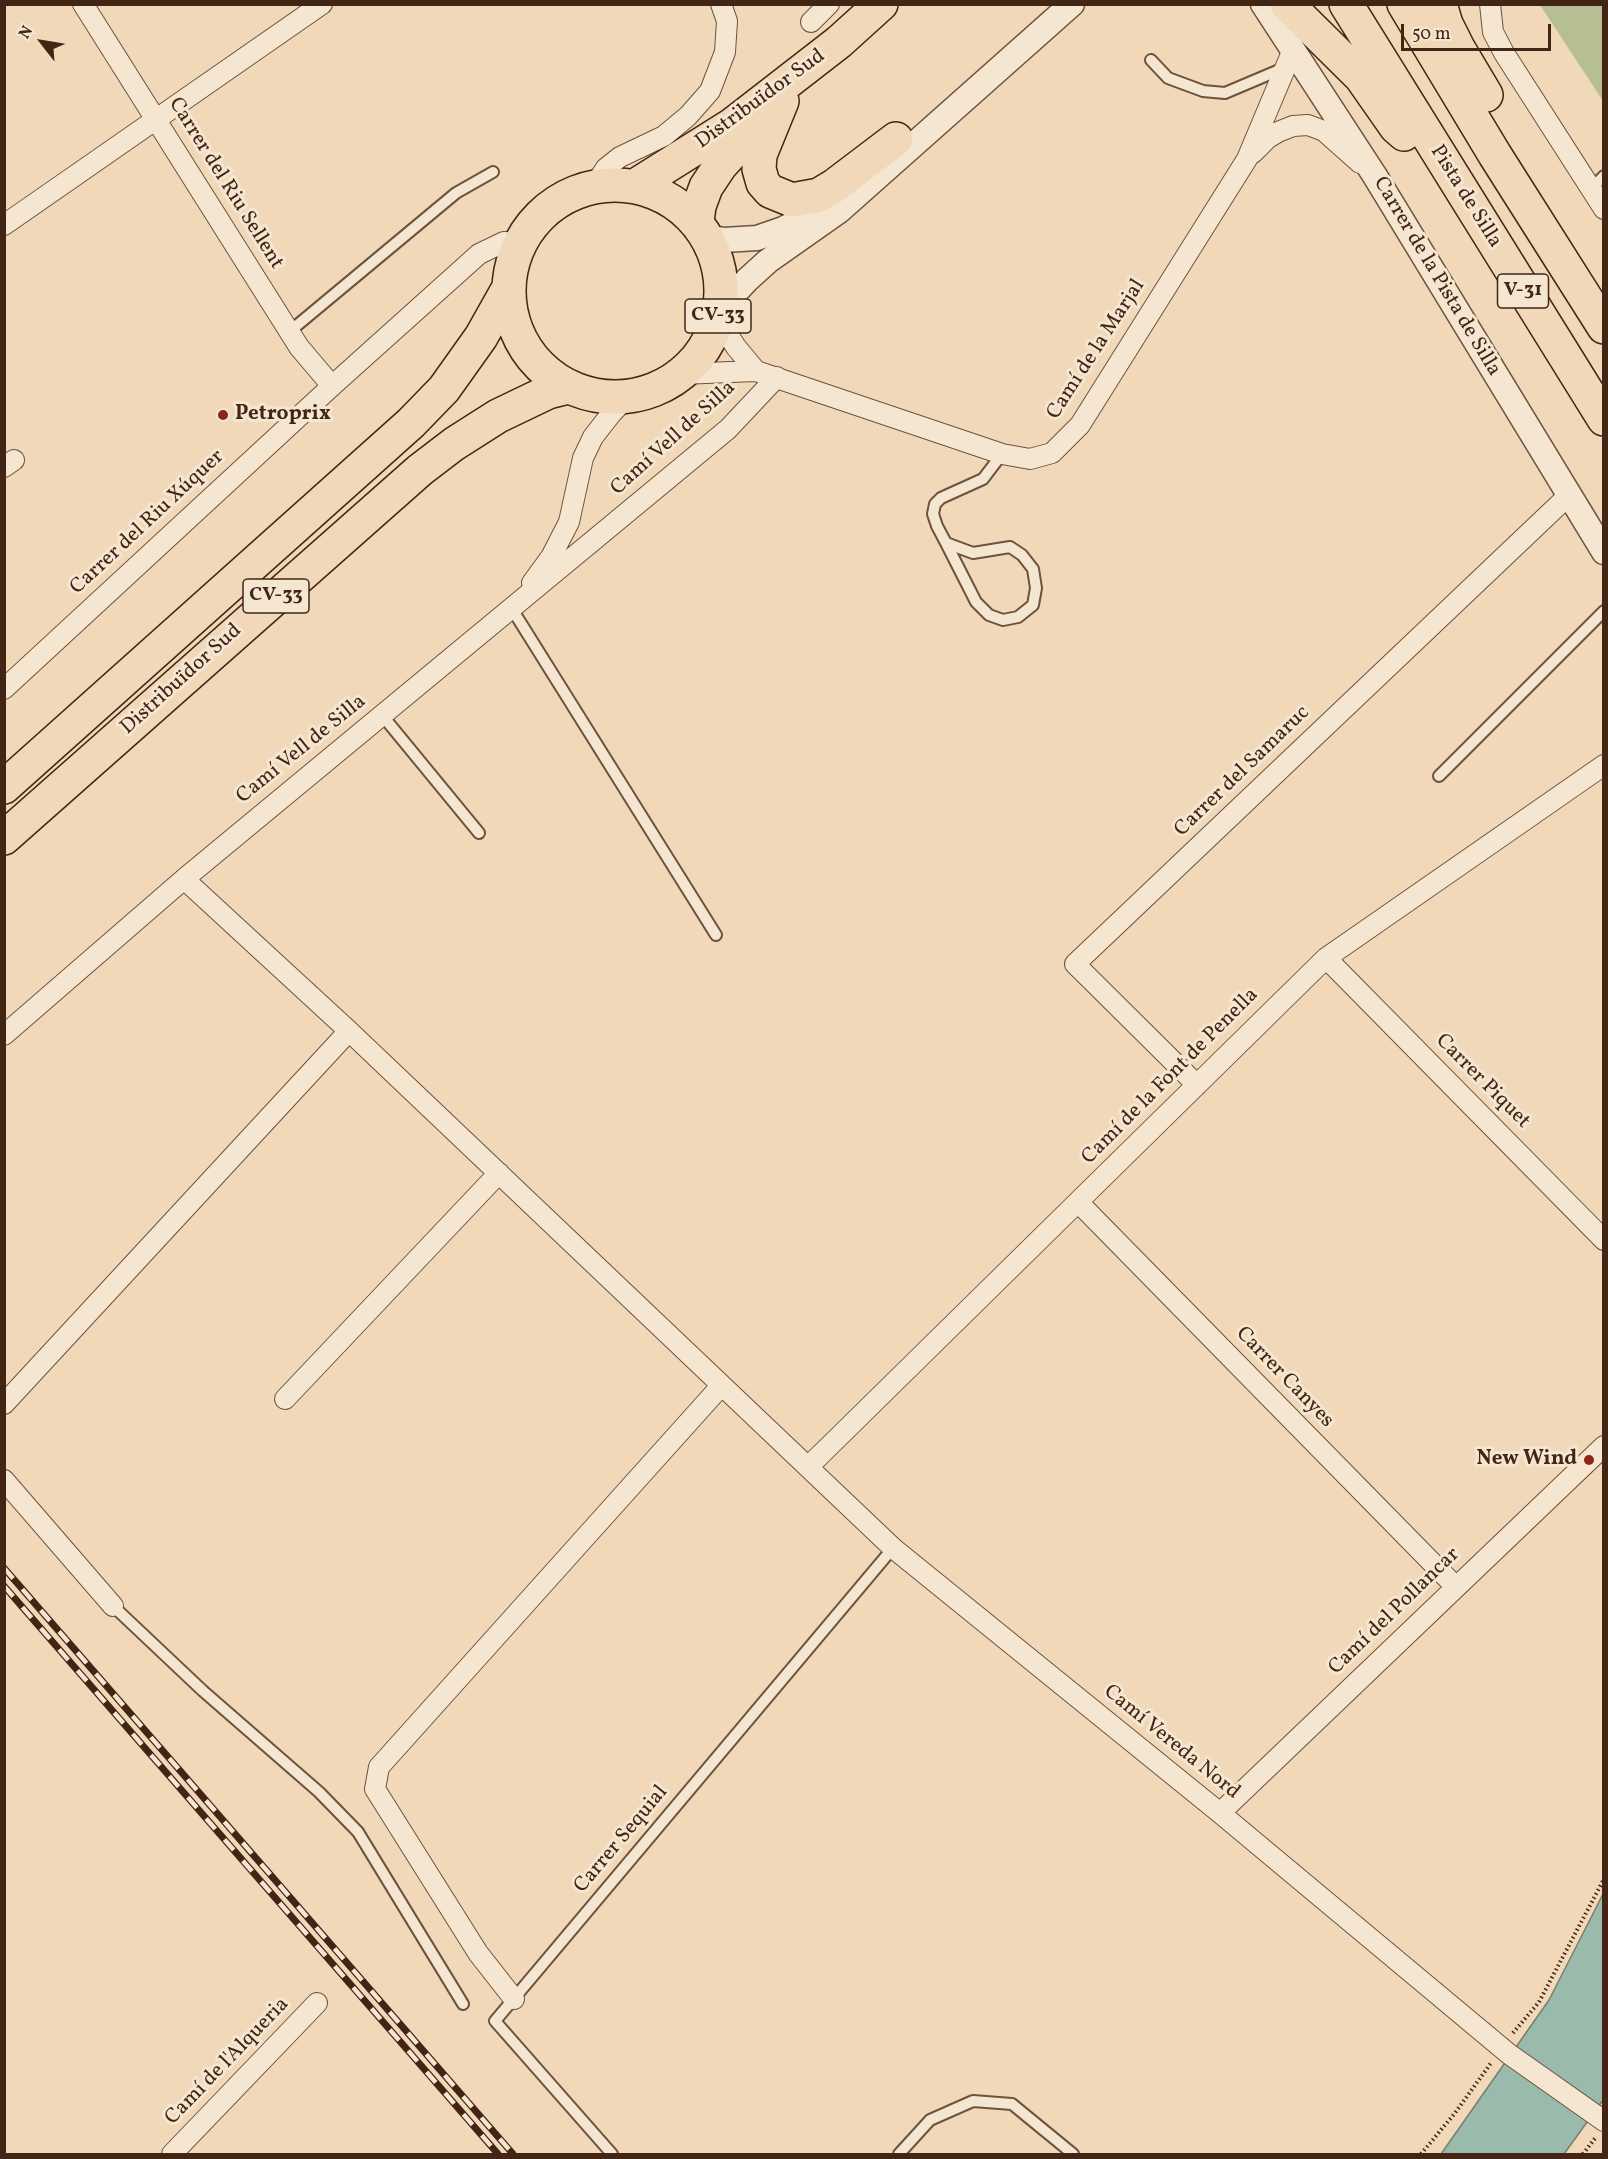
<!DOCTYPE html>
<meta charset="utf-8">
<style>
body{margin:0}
#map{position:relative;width:1608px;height:2159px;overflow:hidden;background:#f0d8b8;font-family:Vollkorn,serif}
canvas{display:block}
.frame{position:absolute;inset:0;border:6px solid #422514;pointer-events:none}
.north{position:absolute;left:12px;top:12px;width:60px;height:60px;-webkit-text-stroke:4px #f5e6d1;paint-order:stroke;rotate:301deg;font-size:16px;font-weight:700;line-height:24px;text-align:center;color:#422514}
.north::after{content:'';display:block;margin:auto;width:21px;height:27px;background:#422514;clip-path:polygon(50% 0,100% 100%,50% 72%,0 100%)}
.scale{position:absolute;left:1401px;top:24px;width:150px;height:27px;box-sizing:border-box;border:3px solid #422514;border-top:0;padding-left:8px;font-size:18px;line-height:21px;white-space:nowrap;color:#422514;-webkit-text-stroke:4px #f5e6d1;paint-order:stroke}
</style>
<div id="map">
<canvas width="1608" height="2159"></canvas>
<div class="frame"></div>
<div class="north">N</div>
<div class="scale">50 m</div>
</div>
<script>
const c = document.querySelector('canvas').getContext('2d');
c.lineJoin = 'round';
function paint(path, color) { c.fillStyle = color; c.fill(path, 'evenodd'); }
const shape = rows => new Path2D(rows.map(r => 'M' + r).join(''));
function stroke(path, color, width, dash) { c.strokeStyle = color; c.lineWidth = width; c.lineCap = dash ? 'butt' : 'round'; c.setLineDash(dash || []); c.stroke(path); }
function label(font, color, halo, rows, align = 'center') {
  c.font = font + ' Vollkorn,serif'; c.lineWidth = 6; c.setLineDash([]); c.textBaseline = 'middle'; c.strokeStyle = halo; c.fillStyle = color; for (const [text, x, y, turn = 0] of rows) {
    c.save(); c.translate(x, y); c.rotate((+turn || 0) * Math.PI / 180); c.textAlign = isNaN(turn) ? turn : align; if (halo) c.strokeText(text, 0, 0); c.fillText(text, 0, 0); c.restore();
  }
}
paint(shape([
 [1540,5,1603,5,1603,101]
]), '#b6bf92');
const water = shape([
 [1603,1894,1603,2100,1564,2154,1441,2154,1549,2000,1603,1894]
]);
paint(water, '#9abaac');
stroke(water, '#777e6f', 1.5);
const service = shape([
 [1151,60,1168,78,1203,91,1225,93,1284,68],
 [1591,189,1604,176],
 [289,332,456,193,493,172],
 [946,543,973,553,1010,547,1022,555,1033,569,1036,588,1033,605,1018,617,1003,620,989,615,976,602,946,543,937,526,933,514,935,504,941,498,983,479,1002,454],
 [512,609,716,935],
 [382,715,479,833],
 [1439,776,1604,611],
 [113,1606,203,1691,319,1792,358,1832,463,2004],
 [612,2154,495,2021,893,1548],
 [899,2154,930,2120,973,2101,1012,2104,1073,2154]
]);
const minor = shape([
 [83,4,299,347,332,386],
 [1490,4,1493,32,1504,53,1604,209],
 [811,22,829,4],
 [1253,153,1268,138,1278,132,1293,126,1308,125,1324,131,1360,163],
 [594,186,606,168,620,157,664,136,688,116,710,91,725,52,727,21,721,4],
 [4,225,322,4],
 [756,371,1002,454,1030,459,1052,453,1080,425,1247,159,1292,52],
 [681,374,756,371,736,347,718,319],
 [4,467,14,460],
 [532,583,551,557,569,522,583,458,593,437,611,414,627,397],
 [4,689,332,386,479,254,504,242,520,243],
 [184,879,349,1031,893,1548,1220,1813,1509,2054,1604,2121],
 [1326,958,1604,1240],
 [4,1035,184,879,728,429,777,377],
 [1197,1085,1075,964,1568,496],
 [1078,1202,1456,1587],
 [285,1399,499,1173],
 [4,1404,349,1031],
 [808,1467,1326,958,1604,765],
 [4,1480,113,1606],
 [1220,1813,1604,1446],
 [514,1999,478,1953,375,1789,379,1767,721,1386],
 [172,2154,317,2003]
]);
const tertiary = shape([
 [1263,4,1375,176,1604,552],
 [707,237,724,240,757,238,783,229,817,212],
 [720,309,747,280,768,261,839,211,1072,4]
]);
const trunk = shape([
 [782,101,760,155,759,169,763,183,770,191,792,200,819,195,834,186,896,139],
 '509 291a106 106 0 1 1 212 0a106 106 0 1 1-212 0Z',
 [635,186,732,125,839,42,881,4],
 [697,222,699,206,706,187,720,166,760,122],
 [4,787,411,423,444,389,481,337,508,289],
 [4,838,420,470,454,444,498,416,548,392,568,387]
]);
const motorway = shape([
 [1287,4,1361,77,1396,127,1404,134],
 [1346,4,1604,419],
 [1404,4,1495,155,1604,327],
 [1440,4,1446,24,1458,48,1486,95]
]);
stroke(service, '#6e523d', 14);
stroke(minor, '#6e523d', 22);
stroke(tertiary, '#6e523d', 27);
stroke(trunk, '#422514', 36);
stroke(motorway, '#422514', 36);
stroke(shape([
 [1513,2033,1539,2002,1604,1879],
 [1421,2154,1455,2113,1491,2063],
 [1583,2154,1596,2137]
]), '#422514', 4, [1.5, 3]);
stroke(service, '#f5e6d1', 10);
stroke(minor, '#f5e6d1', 20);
stroke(tertiary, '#f5e6d1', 24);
stroke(trunk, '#f0d8b8', 33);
stroke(motorway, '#f0d8b8', 33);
const rail = shape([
 [4,1568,513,2154],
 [4,1586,498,2154]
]);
stroke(rail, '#422514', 7);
stroke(rail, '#f5e6d1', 4.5, [14]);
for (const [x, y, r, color] of [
 [223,415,6,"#8f2418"],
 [1589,1460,6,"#8f2418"]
]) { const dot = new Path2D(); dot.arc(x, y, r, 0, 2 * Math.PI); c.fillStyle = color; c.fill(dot); stroke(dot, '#f5e6d1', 2); }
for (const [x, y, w] of [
 [1523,291,51],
 [718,316,66],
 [276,596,66]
]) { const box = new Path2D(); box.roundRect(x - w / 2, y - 17, w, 34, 4.5); c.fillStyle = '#f5e6d1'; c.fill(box); stroke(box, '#422514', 1.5); }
label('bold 20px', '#422514', null, [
 ["V-31",1523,291],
 ["CV-33",718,316],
 ["CV-33",276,596]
]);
label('21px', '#422514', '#f5e6d1', [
 ["Distribuïdor Sud",761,100,-36],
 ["Carrer del Riu Sellent",225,184,58],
 ["Pista de Silla",1465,197,58],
 ["Carrer de la Pista de Silla",1436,277,59],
 ["Camí de la Marjal",1097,350,-57],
 ["Camí Vell de Silla",674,439,-42],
 ["Carrer del Riu Xúquer",148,523,-43],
 ["Distribuïdor Sud",182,680,-42],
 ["Camí Vell de Silla",302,750,-39],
 ["Carrer del Samaruc",1243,772,-44],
 ["Camí de la Font de Penella",1171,1077,-45],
 ["Carrer Piquet",1482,1082,45],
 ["Carrer Canyes",1284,1378,46],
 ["Camí del Pollancar",1395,1612,-44],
 ["Camí Vereda Nord",1171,1743,39],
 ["Carrer Sequial",622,1840,-50],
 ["Camí de l'Alqueria",228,2062,-46]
]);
label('bold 21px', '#422514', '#f5e6d1', [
 ["Petroprix",235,415],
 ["New Wind",1577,1460,"right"]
], 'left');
</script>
